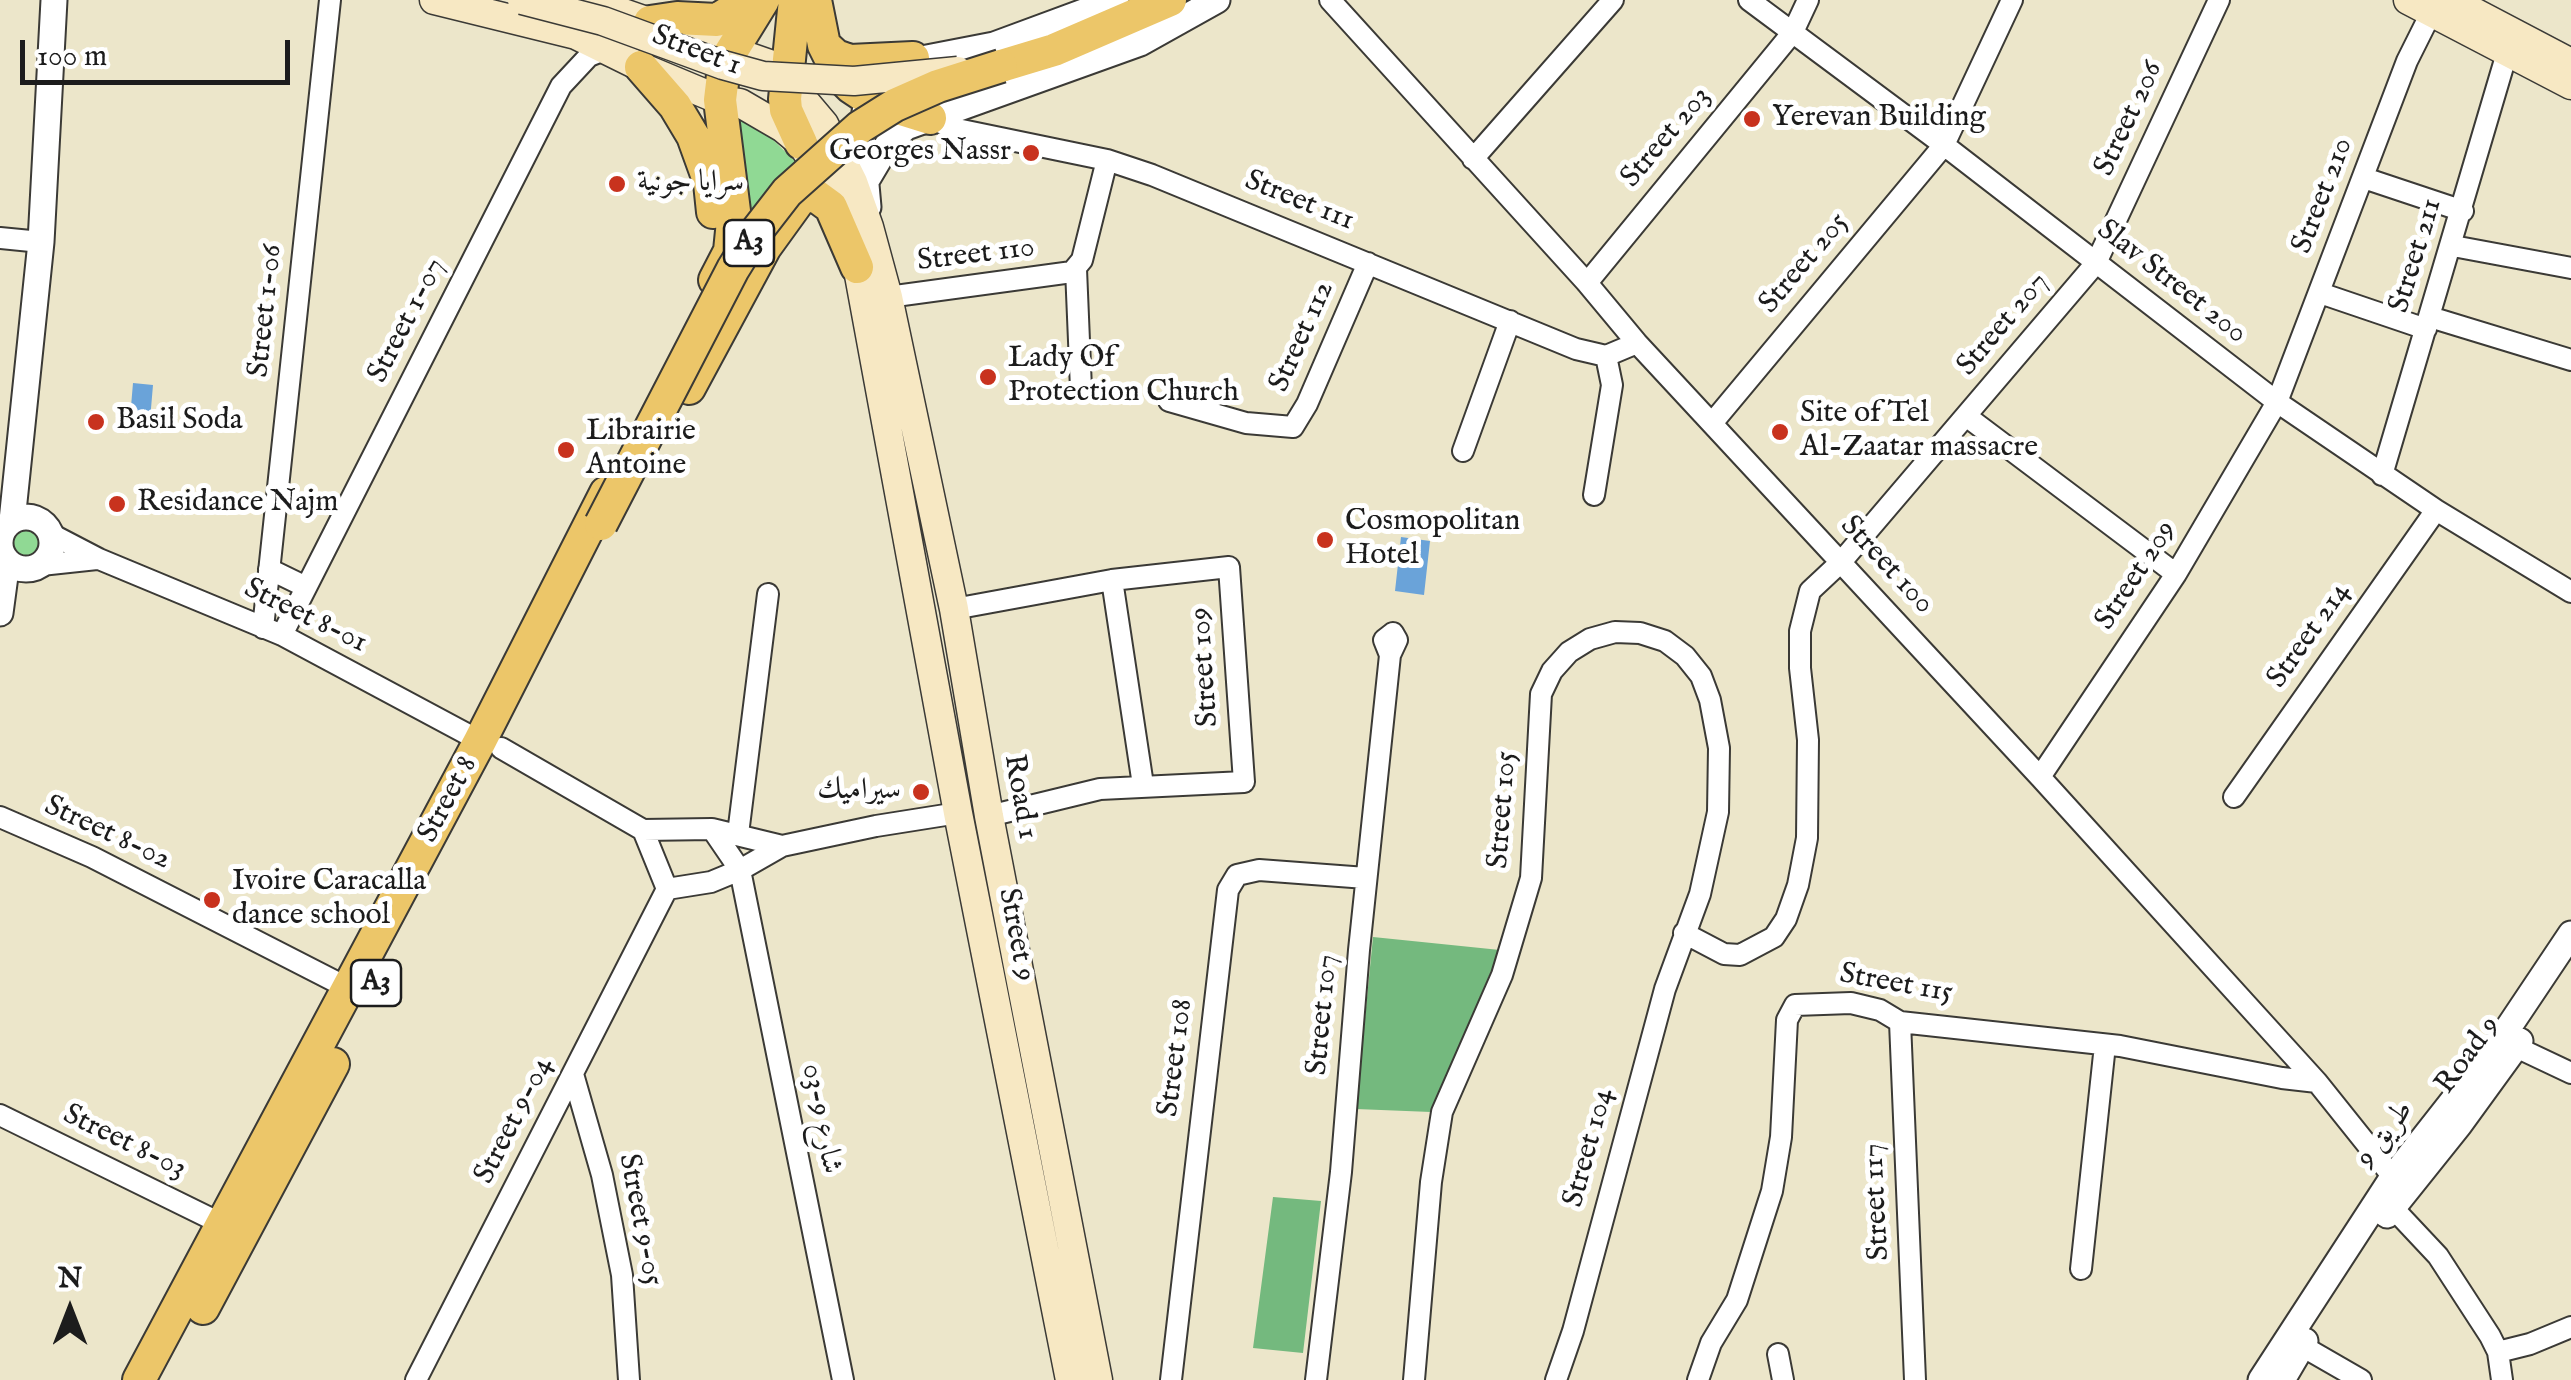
<!DOCTYPE html>
<meta charset="utf-8">
<style>
body{margin:0}
#map{position:relative;width:2571px;height:1380px;overflow:hidden;background:#ece6ca;font-family:"IM FELL English",serif}
canvas{display:block}
.north{position:absolute;left:20px;top:1260px;width:100px;height:100px;-webkit-text-stroke:8px #fff;paint-order:stroke;rotate:0deg;font-size:28px;font-weight:700;line-height:40px;text-align:center;color:#1c1c1c}
.north::after{content:'';display:block;margin:auto;width:35px;height:45px;background:#1c1c1c;clip-path:polygon(50% 0,100% 100%,50% 72%,0 100%)}
.scale{position:absolute;left:20px;top:40px;width:270px;height:45px;box-sizing:border-box;border:5px solid #1c1c1c;border-top:0;padding-left:12px;font-size:30px;line-height:35px;white-space:nowrap;color:#1c1c1c;-webkit-text-stroke:8px #fff;paint-order:stroke}
</style>
<div id="map">
<canvas width="2571" height="1380"></canvas>
<div class="north">N</div>
<div class="scale">100 m</div>
</div>
<script>
const c = document.querySelector('canvas').getContext('2d');
c.lineJoin = 'round';
function paint(path, color) { c.fillStyle = color; c.fill(path, 'evenodd'); }
const shape = rows => new Path2D(rows.map(r => 'M' + r).join(''));
function stroke(path, color, width, dash) { c.strokeStyle = color; c.lineWidth = width; c.lineCap = dash ? 'butt' : 'round'; c.setLineDash(dash || []); c.stroke(path); }
function label(font, color, halo, rows, align = 'center') {
  c.font = font + ' "IM FELL English",Amiri,serif'; c.lineWidth = 10; c.setLineDash([]); c.textBaseline = 'middle'; c.strokeStyle = halo; c.fillStyle = color; for (const [text, x, y, turn = 0] of rows) {
    c.save(); c.translate(x, y); c.rotate((+turn || 0) * Math.PI / 180); c.textAlign = isNaN(turn) ? turn : align; if (halo) c.strokeText(text, 0, 0); c.fillText(text, 0, 0); c.restore();
  }
}
paint(shape([
 [733,111,759,126,804,170,762,214,738,210],
 '11 542a17 17 0 1 1 34 0a17 17 0 1 1-34 0Z'
]), '#90d994');
paint(shape([
 [1373,937,1500,950,1431,1112,1356,1109],
 [1273,1197,1321,1201,1303,1353,1253,1348]
]), '#74b97e');
paint(shape([
 [133,383,153,385,149,432,129,430],
 [1401,537,1430,541,1424,595,1395,591]
]), '#6aa3d9');
const minor = shape([
 [1330,0,1587,283,1637,343,2040,777,2317,1082,2393,1177],
 [1749,0,1944,145,2277,402,2436,510,2571,592],
 [930,118,952,128,1107,160,1152,175,1576,349,1606,356,1637,343],
 [1473,159,1613,0],
 [2364,178,2463,211],
 [0,238,41,242],
 [2453,246,2571,268],
 [1076,269,1081,389],
 [1587,283,1793,32,1808,0],
 [2320,293,2426,329],
 [888,297,1072,272,1082,260,1107,160],
 [2430,317,2571,360],
 [1169,401,1246,423,1293,427,1307,404,1368,263],
 [1966,416,2176,574],
 [1713,422,1944,145,2012,0],
 [1463,451,1510,321],
 [2382,475,2507,53],
 [1594,495,1612,385,1606,356],
 [51,534,99,559,282,635,480,741],
 [41,565,97,559],
 [269,569,306,587],
 [1112,580,1143,785],
 [954,609,1112,580,1229,567,1244,782,1100,789,989,816],
 [263,628,330,0],
 [282,635,561,86,589,56,604,50],
 [501,748,643,830,712,829,782,846],
 [2040,777,2176,574,2277,402,2407,61,2431,13],
 [2234,797,2436,510],
 [0,817,92,857,348,988],
 [712,829,740,870,843,1380],
 [643,830,667,889,711,882,740,870,782,846,876,826,958,813],
 [738,834,768,594],
 [1684,933,1724,954,1740,955,1774,937,1786,919,1798,885,1807,838,1808,740,1800,668,1800,631,1810,591,1841,562,2096,263,2219,0],
 [1900,1022,1915,1380],
 [2516,1047,2571,1073],
 [573,1074,602,1175,622,1275,629,1380],
 [0,1115,222,1224],
 [2392,1207,2438,1256,2490,1336,2498,1352,2502,1380],
 [2081,1269,2105,1045],
 [2302,1346,2361,1380],
 [2498,1352,2530,1344,2571,1327],
 [1778,1354,1783,1380],
 [416,1380,667,889],
 [1171,1380,1228,890,1237,875,1259,870,1366,878],
 [1316,1380,1341,1172,1359,950,1390,655,1397,640,1393,633,1384,640,1390,655],
 [1414,1380,1431,1182,1442,1112,1502,975,1531,878,1541,694,1552,671,1569,652,1590,639,1615,632,1640,633,1665,641,1685,656,1701,676,1710,700,1719,748,1718,812,1700,894,1665,989,1573,1331,1556,1380],
 [1698,1380,1711,1343,1737,1300,1772,1191,1781,1137,1787,1020,1795,1005,1851,1003,1880,1010,1900,1022,2120,1046,2282,1078,2317,1082]
]);
const tertiary = shape([
 [896,64,994,45,1116,0],
 [865,112,862,140,868,207],
 [866,181,888,144,906,127,1140,43,1217,0],
 '0 543a26 26 0 1 1 52 0a26 26 0 1 1-52 0Z',
 [12,521,41,242,54,0],
 [0,613,7,561],
 [2387,1215,2459,1125,2520,1041],
 [2261,1380,2393,1177,2496,1046,2571,934],
 [2282,1380,2305,1341]
]);
const secondary = shape([
 [434,0,576,35,641,67,720,100,740,103,783,128,801,143,837,198,852,237,958,813,1070,1380],
 [586,0,775,66,824,124,853,182,869,227,888,297,954,609,989,816,1098,1380],
 [2408,0,2571,85],
 [2451,0,2571,63]
]);
const trunk = shape([
 [795,0,785,99,786,110,801,143],
 [815,0,824,45,839,75,851,87,869,99,930,118],
 [650,22,677,18,717,20,749,0],
 [824,45,836,56,850,61,913,58],
 [1001,66,1054,50,1170,0],
 [641,67,675,106,693,136,710,183,713,212],
 [715,280,730,251,734,211,720,100,723,75,726,60,763,0],
 [689,388,765,247,799,200,807,196,816,196,831,207,857,267],
 [203,1308,333,1064],
 [139,1380,480,741,606,493]
]);
stroke(minor, '#3b3a36', 24);
stroke(tertiary, '#3b3a36', 29);
stroke(secondary, '#3b3a36', 31);
stroke(trunk, '#3b3a36', 36);
stroke(minor, '#fff', 20);
stroke(tertiary, '#fff', 25);
stroke(secondary, '#f7e8c3', 28);
stroke(trunk, '#ecc669', 32);
const secondaryBridge = shape([
 [522,0,603,21,723,65,763,76,854,81,958,71]
]);
const trunkBridge = shape([
 [601,524,733,269,756,232,787,192,860,127,895,105,938,86,1001,66]
]);
stroke(secondaryBridge, '#3b3a36', 31, []);
stroke(trunkBridge, '#3b3a36', 36, []);
stroke(secondaryBridge, '#f7e8c3', 28);
stroke(trunkBridge, '#ecc669', 32);
for (const [x, y, r, color] of [
 [1752,119,10,"#c8321e"],
 [1031,153,10,"#c8321e"],
 [617,184,10,"#c8321e"],
 [988,377,10,"#c8321e"],
 [96,422,10,"#c8321e"],
 [1780,432,10,"#c8321e"],
 [566,450,10,"#c8321e"],
 [117,504,10,"#c8321e"],
 [1325,540,10,"#c8321e"],
 [921,792,10,"#c8321e"],
 [212,900,10,"#c8321e"]
]) { const dot = new Path2D(); dot.arc(x, y, r, 0, 2 * Math.PI); c.fillStyle = color; c.fill(dot); stroke(dot, '#fff', 4); }
for (const [x, y, w] of [
 [749,243,50],
 [376,983,50]
]) { const box = new Path2D(); box.roundRect(x - w / 2, y - 23, w, 46, 8); c.fillStyle = '#fff'; c.fill(box); stroke(box, '#1c1c1c', 2.5); }
label('bold 28px', '#1c1c1c', null, [
 ["A3",749,243],
 ["A3",376,983]
]);
label('30px', '#1c1c1c', '#fff', [
 ["Street 1",696,52,21],
 ["Street 206",2130,119,-65],
 ["Street 203",1667,138,-50],
 ["Street 210",2324,196,-69],
 ["Street 111",1299,202,22],
 ["Street 110",976,256,-7],
 ["Street 211",2417,256,-73],
 ["Street 205",1805,264,-50],
 ["Slav Street 200",2171,283,38],
 ["Street 1-06",267,311,-84],
 ["Street 1-07",408,321,-63],
 ["Street 207",2004,325,-50],
 ["Street 112",1303,337,-66],
 ["Street 100",1886,566,47],
 ["Street 209",2137,576,-57],
 ["Street 8-01",305,617,26],
 ["Street 214",2310,636,-55],
 ["Street 109",1206,667,-94],
 ["Road 1",1019,797,80],
 ["Street 8",449,800,-62],
 ["Street 105",1504,810,-86],
 ["Street 8-02",107,834,25],
 ["Street 9",1015,935,79],
 ["Street 115",1896,985,10],
 ["Street 107",1324,1015,-85],
 ["Road 9",2469,1056,-54],
 ["Street 108",1177,1058,-83],
 ["شارع 9-03",820,1119,79],
 ["Street 9-04",515,1121,-63],
 ["9 طريق",2386,1135,-53],
 ["Street 8-03",124,1143,26],
 ["Street 104",1590,1148,-75],
 ["Street 117",1878,1202,-93],
 ["Street 9-05",639,1220,79]
]);
label('30px', '#1c1c1c', '#fff', [
 ["Yerevan Building",1772,119],
 ["Georges Nassr",1011,153,"right"],
 ["سرايا جونية",637,184],
 ["Lady Of",1008,360],
 ["Protection Church",1008,394],
 ["Site of Tel",1800,415],
 ["Al-Zaatar massacre",1800,449],
 ["Basil Soda",116,422],
 ["Librairie",586,433],
 ["Antoine",586,467],
 ["Residance Najm",137,504],
 ["Cosmopolitan",1345,523],
 ["Hotel",1345,557],
 ["سيراميك",901,792,"right"],
 ["Ivoire Caracalla",232,883],
 ["dance school",232,917]
], 'left');
</script>
